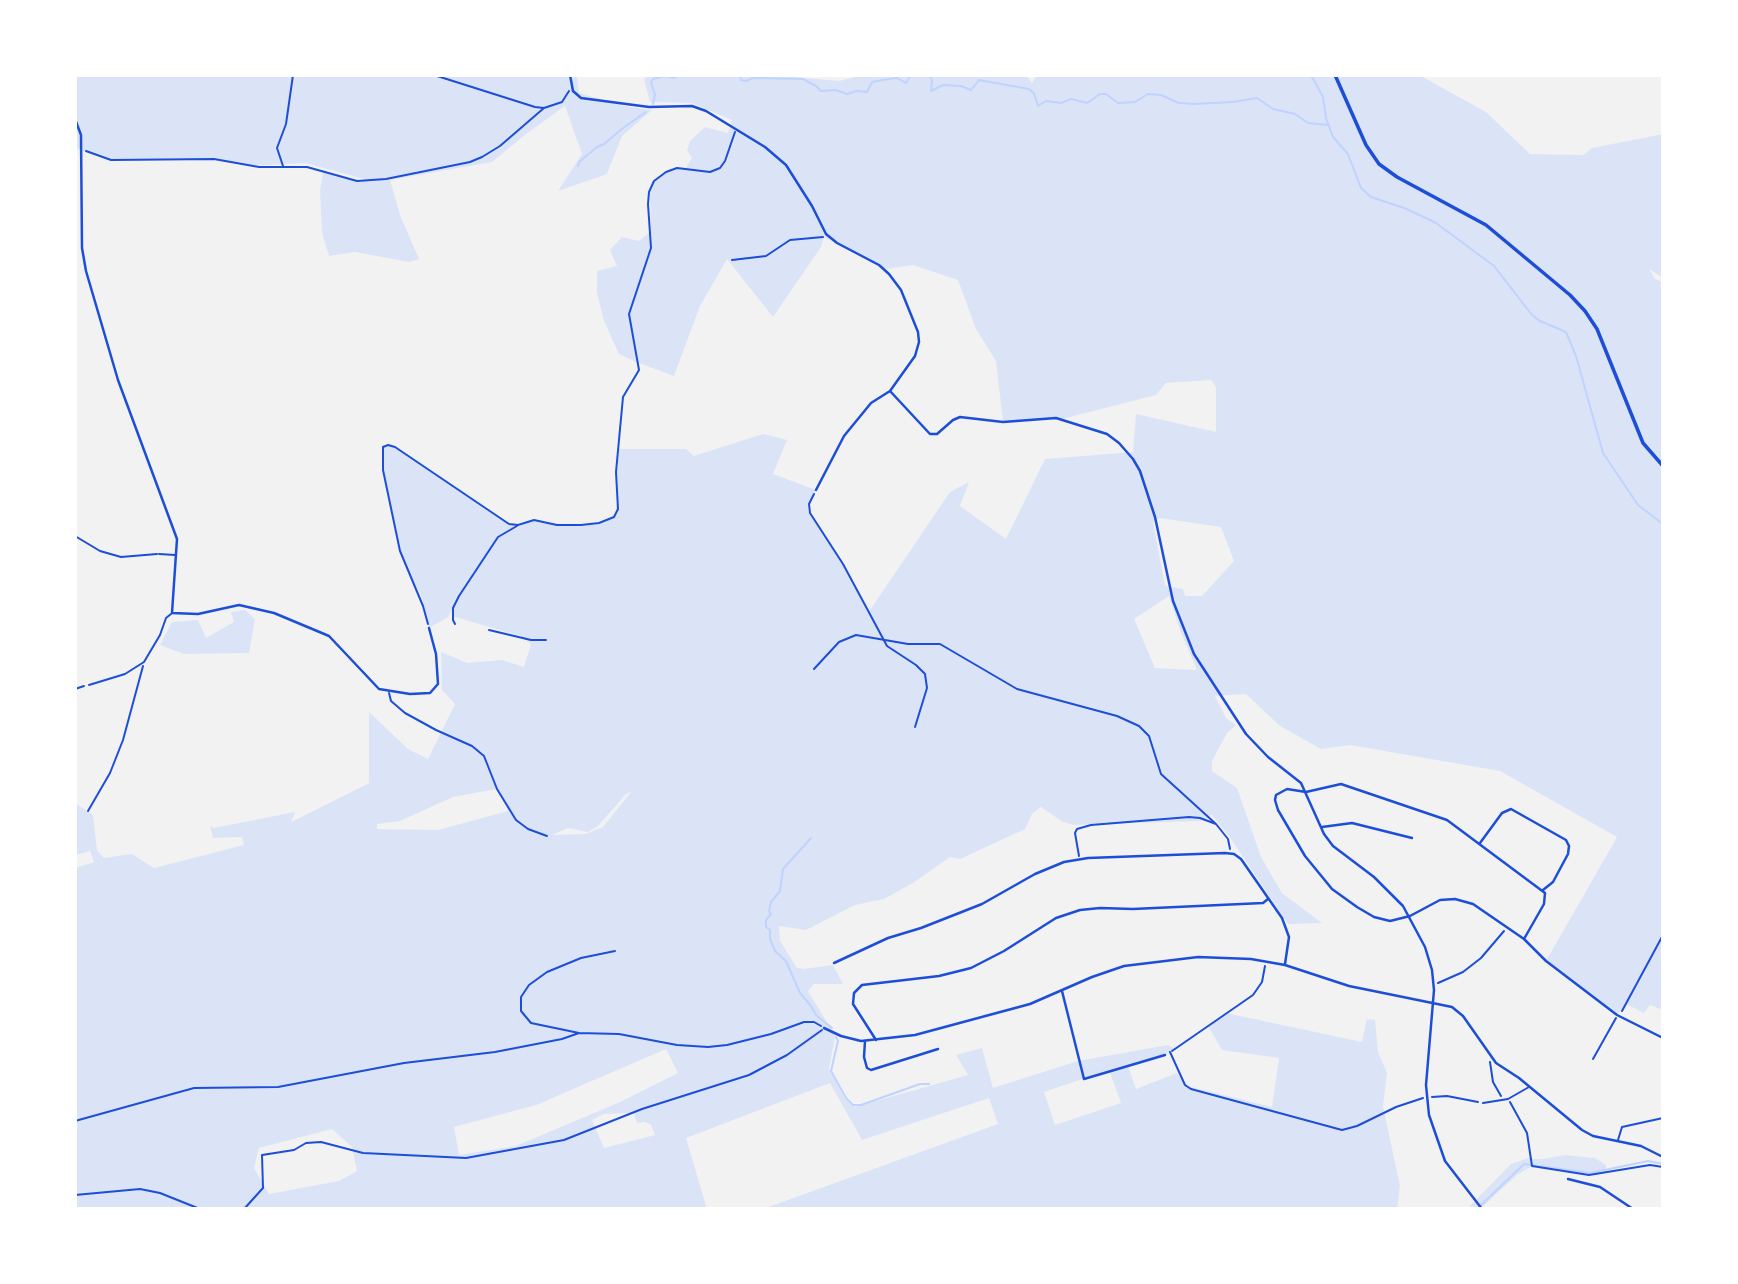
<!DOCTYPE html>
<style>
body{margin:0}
#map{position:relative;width:1738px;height:1284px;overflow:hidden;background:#f2f2f2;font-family:Cabin,sans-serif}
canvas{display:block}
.frame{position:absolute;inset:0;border:77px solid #fff;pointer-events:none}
</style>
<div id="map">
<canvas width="1738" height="1284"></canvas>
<div class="frame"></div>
</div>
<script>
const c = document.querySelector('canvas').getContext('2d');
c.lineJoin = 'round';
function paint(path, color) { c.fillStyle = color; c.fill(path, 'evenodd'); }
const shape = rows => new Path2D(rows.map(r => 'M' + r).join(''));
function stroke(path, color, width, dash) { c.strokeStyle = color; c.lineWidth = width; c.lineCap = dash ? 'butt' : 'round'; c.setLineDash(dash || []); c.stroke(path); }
paint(shape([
 [75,75,577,75,579,93,624,106,652,110,622,136,607,174,558,191,582,154,565,106,526,134,492,162,390,180,400,215,419,259,409,262,355,252,329,256,322,233,320,190,323,172,353,180,368,180,305,163,249,166,203,158,111,160,75,148],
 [647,75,769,75,839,81,863,75,1026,75,1032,83,1037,75,1419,75,1486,112,1530,154,1583,155,1592,148,1663,134,1663,278,1649,269,1655,279,1663,282,1663,1006,1660,1009,1650,1005,1644,1013,1626,1004,1617,1015,1546,961,1617,837,1500,771,1350,745,1321,749,1280,726,1246,694,1215,696,1226,718,1236,725,1227,733,1212,761,1212,771,1237,788,1261,857,1282,893,1322,923,1288,924,1231,839,1212,815,1200,821,1074,825,1063,822,1041,807,1032,814,1025,829,960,859,950,857,913,883,884,899,855,905,806,930,779,926,780,941,797,968,804,969,833,965,843,984,814,984,808,991,835,1036,829,1069,845,1099,855,1107,968,1075,956,1055,982,1048,993,1088,1078,1061,1168,1045,1175,1049,1165,1055,1128,1066,1136,1089,1177,1073,1187,1086,1272,1107,1279,1058,1222,1050,1208,1026,1226,1013,1362,1042,1367,1019,1375,1020,1378,1052,1387,1073,1383,1106,1400,1186,1397,1209,763,1209,998,1124,989,1098,862,1140,830,1083,686,1138,707,1209,75,1209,75,868,94,862,90,851,75,855,75,803,93,815,97,850,104,858,132,854,154,868,244,845,242,837,213,838,210,826,214,828,295,812,291,822,369,783,369,712,408,749,428,759,455,704,442,690,441,652,467,663,502,660,524,667,531,644,520,636,452,616,452,610,448,617,429,628,420,592,409,575,400,551,383,470,382,452,385,446,390,445,412,458,509,524,518,526,509,532,532,520,560,525,582,524,599,523,615,516,618,496,617,469,619,449,686,449,694,456,763,434,787,440,773,474,816,490,810,501,810,513,843,564,868,613,950,492,969,482,960,506,1006,539,1045,459,1133,452,1136,414,1216,432,1216,387,1211,380,1166,383,1156,395,1062,419,1003,422,996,361,976,329,958,280,913,265,886,269,824,237,821,247,773,317,727,259,700,306,674,376,636,362,619,354,604,321,597,293,597,271,617,266,610,250,622,237,639,241,651,231,650,193,655,181,666,173,678,169,685,170,692,158,687,150,690,141,705,127,728,133,732,120,692,103,650,102,644,80],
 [1160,518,1221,527,1234,561,1202,596,1185,596,1183,589,1165,586,1153,522],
 [1169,596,1180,630,1197,670,1155,668,1134,619],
 [497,789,508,811,438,830,377,829,377,824,400,821,453,797],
 [631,792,603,827,586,834,552,835,568,828,588,832,598,826,626,794],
 [666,1049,678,1073,620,1102,516,1146,459,1155,454,1127,536,1105],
 [1109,1070,1121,1103,1055,1125,1044,1092],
 [628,1113,634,1114,637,1123,645,1122,651,1125,655,1135,604,1148,592,1120,604,1114],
 [332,1129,352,1147,357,1171,339,1181,269,1194,254,1168,259,1148],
 [245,610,255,619,249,653,184,654,160,645,172,622,198,620,206,638,234,622,231,612],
 [1565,1155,1595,1158,1606,1165,1606,1171,1589,1175,1532,1166,1517,1175,1480,1209,1467,1209,1511,1164,1531,1157,1531,1159,1544,1159]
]), '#dbe4f7');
stroke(shape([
 [740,75,741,80,746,81,753,78,803,79,816,86,821,91,836,90,847,94,857,91,867,92,872,82,888,79,897,78,906,83,911,75],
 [929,75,932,80,931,91,943,85,961,86,971,90,979,80,1029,89,1034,93,1038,106,1046,101,1061,103,1071,99,1087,103,1100,94,1106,94,1118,103,1135,102,1148,94,1161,95,1179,103,1193,104,1233,102,1257,98,1273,109,1295,114,1308,123,1328,125],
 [1311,75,1323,97,1326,118,1333,137,1348,154,1361,188,1371,197,1407,209,1436,223,1494,266,1532,315,1540,321,1566,332,1576,356,1603,453,1638,505,1663,524],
 [653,104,655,95,651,82,653,79,666,76,674,78,679,75],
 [578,166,579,162,597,147,604,144,623,128,646,112],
 [811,838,783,869,780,891,771,902,769,911,771,914,766,920,766,927,770,930,770,939,775,951,786,961,800,993,811,1006,816,1015,832,1028],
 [836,1037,838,1041,831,1071,846,1098,853,1105,861,1105,920,1084,929,1084],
 [1477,1209,1524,1164,1590,1173,1648,1161,1663,1164]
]), '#bfd3fe', 2);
stroke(shape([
 [434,75,535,107,544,108,562,102,569,91],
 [86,151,111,160,214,159,259,167,307,167,357,181,386,179,470,162,482,157,500,146,544,108],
 [283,166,277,148,286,124,293,75],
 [732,260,766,256,790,240,823,237],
 [814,494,809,504,810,513,843,564,887,646,916,665,925,674,927,688,915,727],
 [75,536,100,551,121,557,157,554],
 [428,624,423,606,400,551,383,470,383,447,388,445,395,447,509,524,518,525,534,520,557,525,581,525,599,523,614,517,618,509,616,472,623,397,639,370,629,314,651,248,648,204,649,192,654,181,666,172,677,168,710,172,720,168,725,161,735,132],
 [455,624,453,620,453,608,459,596,498,537,517,526],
 [489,630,531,640,546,640],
 [814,669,839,642,856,635,908,644,940,644,1017,689,1117,716,1139,726,1149,736,1161,774,1216,824],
 [75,689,84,686],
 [389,693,391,701,405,713,436,730,472,746,484,756,497,789,516,820,528,829,547,836],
 [88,811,110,773,123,740,143,666],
 [1079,856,1075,833,1077,829,1091,825,1189,817,1200,818,1216,824,1228,839,1230,849],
 [1438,983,1463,972,1481,958,1504,931],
 [1622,1011,1663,935],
 [579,1033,531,1023,521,1011,521,997,529,985,547,972,581,958,615,951],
 [1172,1051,1253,995,1262,982,1265,966],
 [1170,1052,1185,1085,1191,1089,1342,1130,1357,1126,1396,1107,1423,1098],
 [1593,1059,1616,1018],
 [1490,1062,1493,1082,1501,1096],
 [1432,1097,1447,1096,1478,1102],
 [1510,1102,1527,1133,1532,1166,1589,1175,1650,1165,1663,1167],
 [75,1121,194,1088,278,1087,404,1063,495,1052,562,1039,579,1033,619,1034,677,1045,708,1047,727,1045,771,1034,804,1022,814,1022,821,1026],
 [75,1195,140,1189,160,1193,200,1209],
 [244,1209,263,1188,262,1155,294,1150,306,1143,321,1142,363,1153,466,1158,564,1140,642,1109,749,1075,787,1055,822,1030]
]), '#1d4ed8', 2);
stroke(shape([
 [159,554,175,555],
 [89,685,125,674,144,662,160,635,166,618,171,614],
 [1483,1103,1508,1099,1529,1087],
 [1618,1140,1622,1127,1663,1118]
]), '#1d4ed8', 2);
stroke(shape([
 [570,75,573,91,581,98,649,107,692,106,706,111,765,147,786,165,812,206,826,234,837,243,879,265,889,274,901,290,918,332,919,342,915,356,890,391,930,434,937,434,953,420,960,417,1003,422,1056,418,1107,434,1119,443,1133,459,1140,471,1155,517,1173,601,1194,654,1246,734,1268,757,1301,783,1324,834,1333,846,1374,877,1403,906,1425,947,1432,970,1434,990,1426,1085,1429,1115,1445,1161,1482,1209],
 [75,119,81,135,82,248,86,271,118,380,177,539,172,613,198,614,239,605,274,613,329,636,379,689,410,694,430,693,438,684,436,654,429,628],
 [816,490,844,436,871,403,890,391],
 [1322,827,1352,823,1412,838],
 [1480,843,1502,813,1511,809,1566,840,1569,846,1568,854,1553,882,1543,890],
 [1524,939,1544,904,1545,893,1447,820,1341,784,1306,792,1287,789,1276,795,1275,800,1278,810,1305,856,1332,889,1357,907,1374,917,1390,921,1410,916,1440,900,1455,899,1473,904,1524,939,1546,961,1617,1015,1663,1038],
 [834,963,888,938,921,928,982,904,1035,874,1064,862,1088,858,1225,853,1234,854,1241,859,1282,918,1289,937,1285,964],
 [1062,991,1084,1079,1165,1055],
 [824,1028,841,1036,861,1041,915,1035,1030,1004,1092,977,1124,966,1198,957,1251,959,1285,965,1349,986,1452,1007,1463,1016,1496,1063,1519,1078,1582,1130,1593,1136,1641,1146,1663,1157],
 [876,1040,853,1004,854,993,862,985,939,976,971,968,1004,951,1056,918,1080,910,1100,908,1133,909,1263,903,1268,899],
 [865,1041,864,1057,867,1068,871,1070,938,1049],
 [1568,1179,1600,1187,1633,1209]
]), '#1d4ed8', 2.5);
stroke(shape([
 [1335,75,1366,145,1379,164,1397,177,1486,225,1570,295,1585,311,1597,329,1643,443,1663,466],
 [1661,1209,1663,1207]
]), '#1d4ed8', 3.5);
</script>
